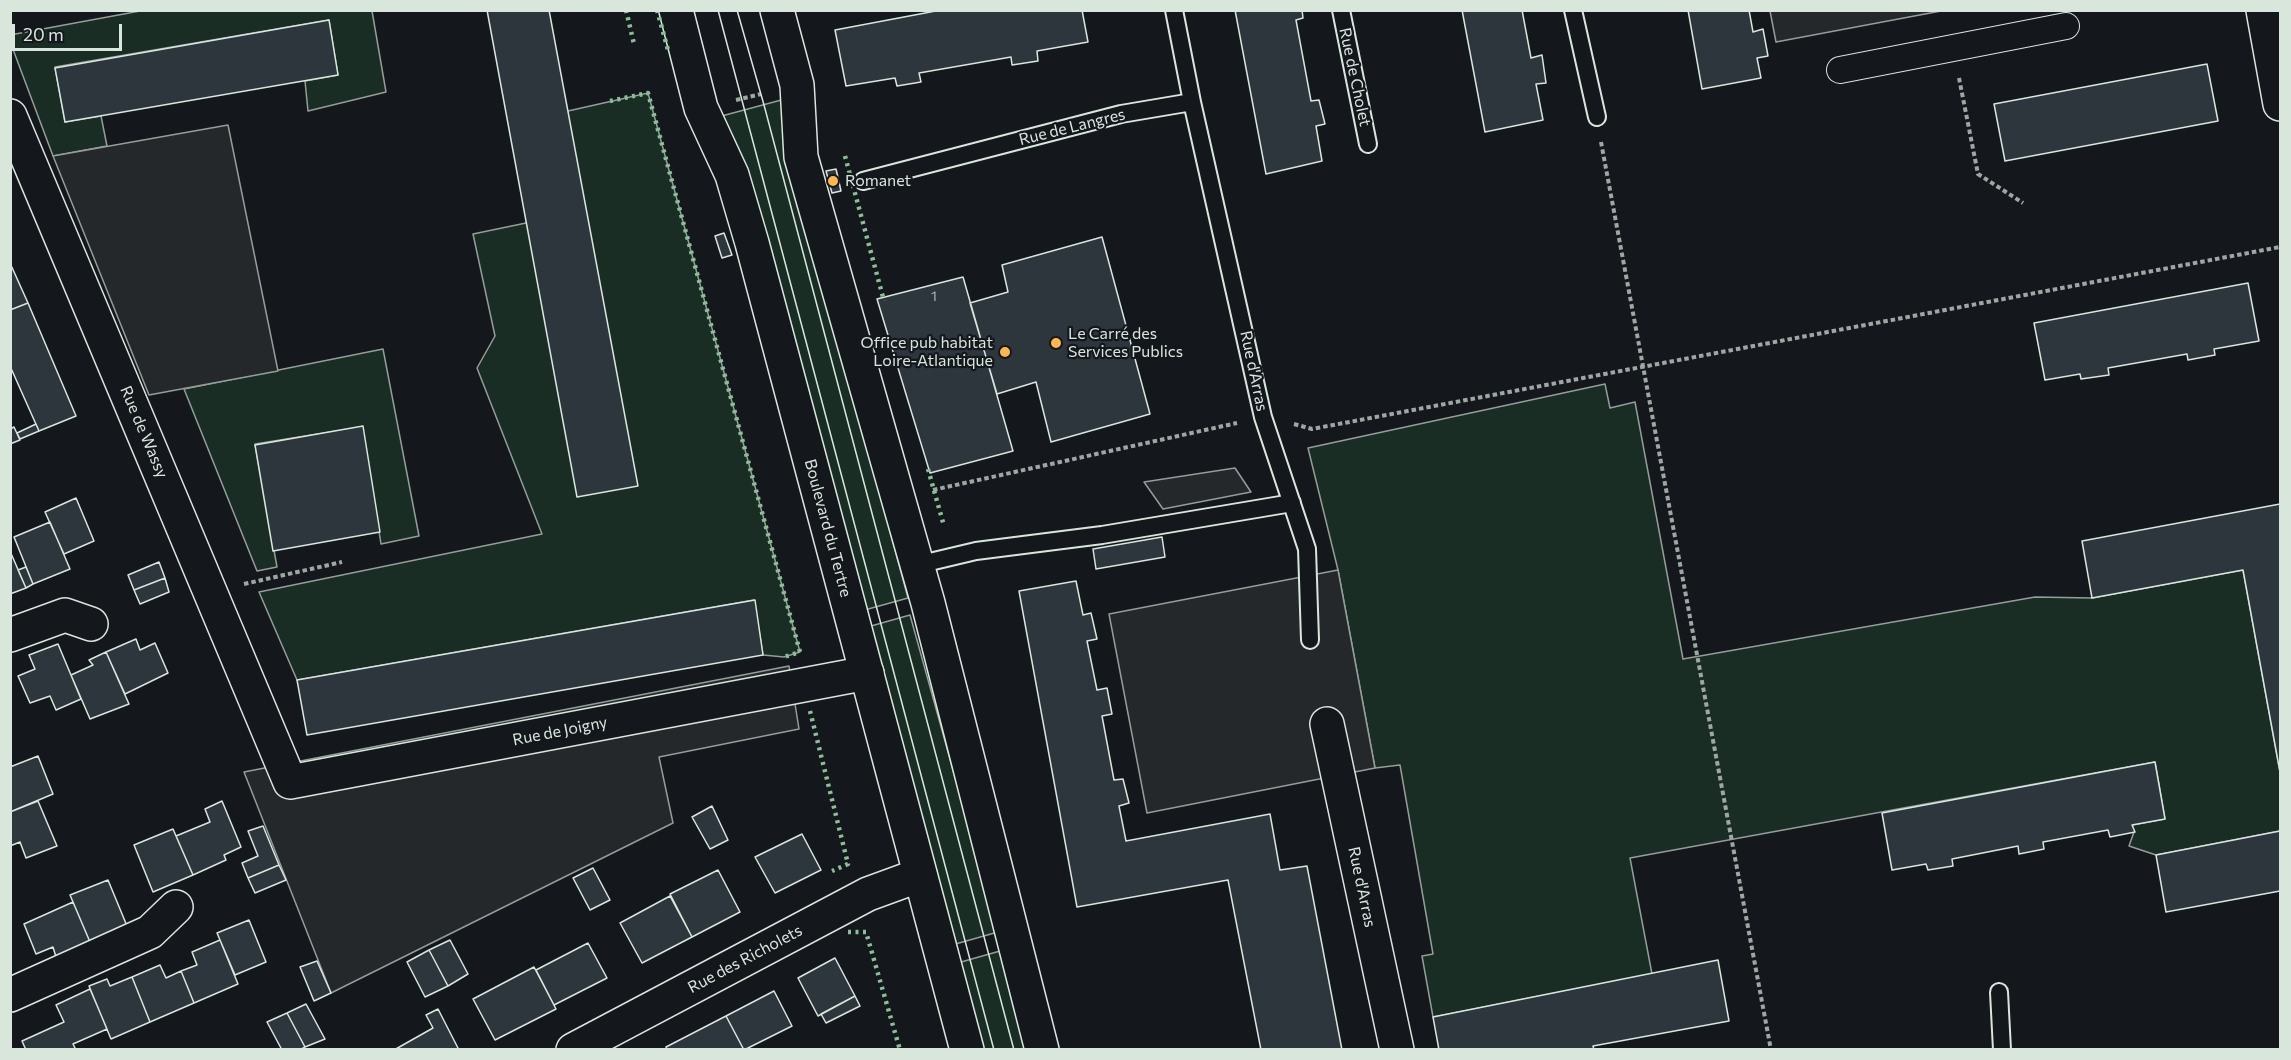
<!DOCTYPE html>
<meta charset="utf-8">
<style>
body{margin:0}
#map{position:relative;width:2291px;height:1060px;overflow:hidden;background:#14181c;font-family:Commissioner,sans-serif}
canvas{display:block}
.frame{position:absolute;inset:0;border:12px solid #d8e6dc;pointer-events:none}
.scale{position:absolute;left:12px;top:24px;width:110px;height:27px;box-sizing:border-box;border:3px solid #d8e6dc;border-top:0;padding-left:8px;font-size:18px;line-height:21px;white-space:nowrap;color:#d8e6dc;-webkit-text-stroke:4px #14181c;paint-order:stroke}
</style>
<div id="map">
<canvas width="2291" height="1060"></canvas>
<div class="frame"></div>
<div class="scale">20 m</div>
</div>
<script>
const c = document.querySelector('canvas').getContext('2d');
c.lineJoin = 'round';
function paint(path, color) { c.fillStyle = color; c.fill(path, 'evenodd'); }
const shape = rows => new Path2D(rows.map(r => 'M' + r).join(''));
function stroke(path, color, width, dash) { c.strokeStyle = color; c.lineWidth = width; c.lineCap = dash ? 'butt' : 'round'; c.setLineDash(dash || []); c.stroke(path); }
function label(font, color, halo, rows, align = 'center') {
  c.font = font + ' Commissioner,sans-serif'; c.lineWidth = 4.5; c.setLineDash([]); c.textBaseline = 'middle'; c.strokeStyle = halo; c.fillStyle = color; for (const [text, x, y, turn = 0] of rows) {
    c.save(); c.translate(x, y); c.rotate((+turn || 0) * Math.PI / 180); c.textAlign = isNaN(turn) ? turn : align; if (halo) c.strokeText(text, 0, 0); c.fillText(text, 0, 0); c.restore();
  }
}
const green = shape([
 [140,11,372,11,386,92,308,111,305,81,338,75,329,20,55,67,65,122,101,116,107,146,53,156,11,44,10,35,140,11],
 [648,93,800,652,784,657,763,655,754,600,297,680,259,592,542,534,477,368,495,336,473,234,526,223,568,111,648,93],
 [785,99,792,166,908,598,861,611,718,117,785,99],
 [383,349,419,536,381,544,362,427,255,444,277,567,257,571,184,389,383,349],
 [1605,384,1610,408,1635,402,1683,659,2035,597,2092,598,2243,570,2280,772,2280,831,2156,855,2129,846,2134,832,2132,825,2165,819,2155,762,1630,858,1652,974,1433,1017,1422,956,1433,954,1400,765,1375,768,1338,570,1308,448,1605,384],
 [910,615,998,932,952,945,864,628,910,615],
 [1000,951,1027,1049,977,1049,954,964,1000,951]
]);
paint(green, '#1a2d24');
stroke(green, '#939e99', 1.5);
const parking = shape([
 [1770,11,1770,10,1941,11,1776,42,1770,11],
 [228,125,278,371,149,395,53,156,228,125],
 [1235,468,1251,492,1163,509,1144,482,1235,468],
 [1338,570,1375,768,1147,813,1109,614,1338,570],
 [789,666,799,729,659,757,673,823,331,993,244,772,789,666]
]);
paint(parking, '#24282b');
stroke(parking, '#939e99', 1.5);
const building = shape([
 [487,10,549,10,638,486,577,497,487,10],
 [941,10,1082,10,1088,42,1037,51,1038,61,1012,65,1011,57,919,73,921,82,897,86,895,78,846,86,835,30,941,10],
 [1235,10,1302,10,1303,18,1296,20,1311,101,1319,100,1325,124,1316,126,1322,161,1266,174,1235,10],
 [1462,10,1522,10,1531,58,1542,55,1546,83,1536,84,1543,120,1485,132,1462,10],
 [1688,10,1749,10,1753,32,1763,29,1768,56,1757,58,1761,78,1702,89,1688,10],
 [329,20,338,75,65,122,55,68,329,20],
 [2207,64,2218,121,2005,161,1994,104,2207,64],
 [836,169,841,191,832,193,826,171,836,169],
 [724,233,732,255,722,258,715,236,724,233],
 [1102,237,1150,414,1051,442,1036,382,997,394,970,303,1008,292,1002,265,1102,237],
 [10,263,28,303,10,310,10,263],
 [963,277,1013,451,930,473,877,299,963,277],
 [2248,283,2259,341,2214,349,2215,355,2188,360,2187,354,2108,368,2109,375,2081,379,2080,374,2045,380,2034,323,2248,283],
 [28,303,76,416,39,431,10,366,10,310,28,303],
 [36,424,39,431,20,439,17,433,36,424],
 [363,426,380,532,273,551,255,445,363,426],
 [14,427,20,440,10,444,10,429,14,427],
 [76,498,94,541,64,554,45,512,76,498],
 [2280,504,2280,772,2243,570,2092,598,2082,541,2280,504],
 [50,522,70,569,33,584,14,537,50,522],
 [1162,537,1165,557,1096,569,1093,549,1162,537],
 [10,551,26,588,10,594,10,551],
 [159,562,165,578,134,590,128,575,159,562],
 [26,567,33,584,26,588,18,570,26,567],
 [165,578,169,592,140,604,134,590,165,578],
 [1076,581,1083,615,1091,613,1097,639,1087,641,1097,690,1107,688,1112,714,1102,716,1114,780,1123,779,1129,803,1119,806,1126,841,1270,814,1280,870,1307,866,1342,1050,1261,1050,1228,880,1077,907,1019,591,1076,581],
 [755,600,763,655,307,735,297,680,755,600],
 [136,639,140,650,155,643,168,673,125,694,106,652,136,639],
 [58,644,81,699,56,710,50,696,30,703,18,676,35,669,29,655,58,644],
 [106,652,129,704,90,719,71,675,93,665,89,660,106,652],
 [38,756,53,794,10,812,10,767,38,756],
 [2155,762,2165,819,2132,825,2135,832,2110,837,2108,830,2043,842,2044,849,2019,854,2018,846,1952,859,1953,866,1928,870,1926,864,1892,870,1882,813,2155,762],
 [38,801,57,846,26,858,20,842,10,846,10,812,38,801],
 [222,801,241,847,224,855,226,860,193,875,176,836,210,822,205,809,222,801],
 [712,806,728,840,710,849,692,817,712,806],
 [263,826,279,865,248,878,242,863,258,856,248,831,263,826],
 [173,829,193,875,153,892,134,845,173,829],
 [2280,831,2280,891,2166,912,2156,855,2280,831],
 [802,834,821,870,775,893,755,857,802,834],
 [279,865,286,880,255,893,248,878,279,865],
 [593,868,610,900,590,910,573,878,593,868],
 [718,870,740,912,692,937,670,894,718,870],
 [108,880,127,926,90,942,70,895,108,880],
 [670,896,692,937,642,963,620,923,670,896],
 [73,902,90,942,56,957,53,947,36,954,24,924,73,902],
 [249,920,266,962,235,975,217,933,249,920],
 [220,940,238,984,194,1003,181,971,197,965,192,952,220,940],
 [450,940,468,974,448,986,429,950,450,940],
 [588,943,607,978,554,1005,536,970,588,943],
 [429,950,448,986,425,997,407,962,429,950],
 [835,958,855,996,818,1016,798,978,835,958],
 [1718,960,1729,1021,1593,1046,1594,1050,1439,1050,1433,1017,1718,960],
 [317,961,331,993,314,1001,300,967,317,961],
 [160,965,166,978,181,971,194,1003,150,1022,132,977,160,965],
 [534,967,556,1009,495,1040,473,999,534,967],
 [132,977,150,1022,111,1039,89,986,107,979,110,986,132,977],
 [90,989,107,1029,73,1044,76,1050,26,1050,22,1041,64,1022,56,1005,90,989],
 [774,991,792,1026,744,1050,726,1016,774,991],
 [855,996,860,1006,826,1023,821,1014,855,996],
 [306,1004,325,1039,305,1047,287,1013,306,1004],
 [438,1009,459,1050,394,1050,433,1028,426,1015,438,1009],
 [287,1013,305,1047,300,1050,282,1050,267,1022,287,1013],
 [726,1016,744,1050,667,1050,666,1047,726,1016]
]);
paint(building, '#2c363c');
stroke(building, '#d8e6dc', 1.5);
const service = shape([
 [1341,10,1368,144],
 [1573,10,1597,117],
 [1192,102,1263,417,1307,549,1310,640],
 [863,181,1121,114,1192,102,1174,10],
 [917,565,976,551,1102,535,1292,503],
 [1999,992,2002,1050]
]);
const pedestrian = shape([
 [1840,70,2066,26]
]);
const minor = shape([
 [2263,10,2280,104],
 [10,116,290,782,867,673],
 [10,635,65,615,91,624],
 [1327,724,1397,1050],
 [10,995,150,932,176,907],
 [573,1050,868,894,920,875]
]);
const secondary = shape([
 [676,10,701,108,732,175,752,243,967,1050],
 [777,10,797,85,801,157,928,603,1042,1050]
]);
stroke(service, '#d8e6dc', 20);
stroke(pedestrian, '#d8e6dc', 28);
stroke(minor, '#d8e6dc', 36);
stroke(secondary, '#d8e6dc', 36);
stroke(shape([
 [1959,78,1978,174,2023,203],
 [736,100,761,94],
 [1601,142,1771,1050],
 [1294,424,1312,429,2280,247],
 [933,490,1237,423],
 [244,584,342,562]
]), '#9da8a2', 4, [4.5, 3]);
stroke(service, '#14181c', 16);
stroke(pedestrian, '#14181c', 26);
stroke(minor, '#14181c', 33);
stroke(secondary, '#14181c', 33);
stroke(shape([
 [718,10,994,1050],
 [737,10,764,105,1014,1050]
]), '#d8e6dc', 1.5);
stroke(shape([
 [626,10,634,44],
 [657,10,668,50],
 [610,101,648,93,800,652,784,657],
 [845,156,884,301],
 [928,469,944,526],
 [810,711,848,864,832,871],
 [848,932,866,932,900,1050]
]), '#8ac095', 4.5, [3, 4.5]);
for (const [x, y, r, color] of [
 [833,181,6,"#ffb74d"],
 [1056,343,6,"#ffb74d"],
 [1005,352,6,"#ffb74d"]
]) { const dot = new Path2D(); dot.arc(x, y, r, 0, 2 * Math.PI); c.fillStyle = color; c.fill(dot); stroke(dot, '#14181c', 2); }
label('14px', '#adbab4', null, [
 ["1",934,296]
]);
label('16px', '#d8e6dc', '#14181c', [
 ["Rue de Cholet",1355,77,78],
 ["Rue de Langres",1072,127,-14],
 ["Rue d'Arras",1254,371,78],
 ["Rue de Wassy",144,432,67],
 ["Boulevard du Tertre",828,528,75],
 ["Rue de Joigny",560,731,-11],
 ["Rue d'Arras",1362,887,78],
 ["Rue des Richolets",745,959,-28]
]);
label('16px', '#d8e6dc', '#14181c', [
 ["Romanet",845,181],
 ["Le Carré des",1068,334],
 ["Services Publics",1068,352],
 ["Office pub habitat",993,343,"right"],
 ["Loire-Atlantique",993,361,"right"]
], 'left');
</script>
